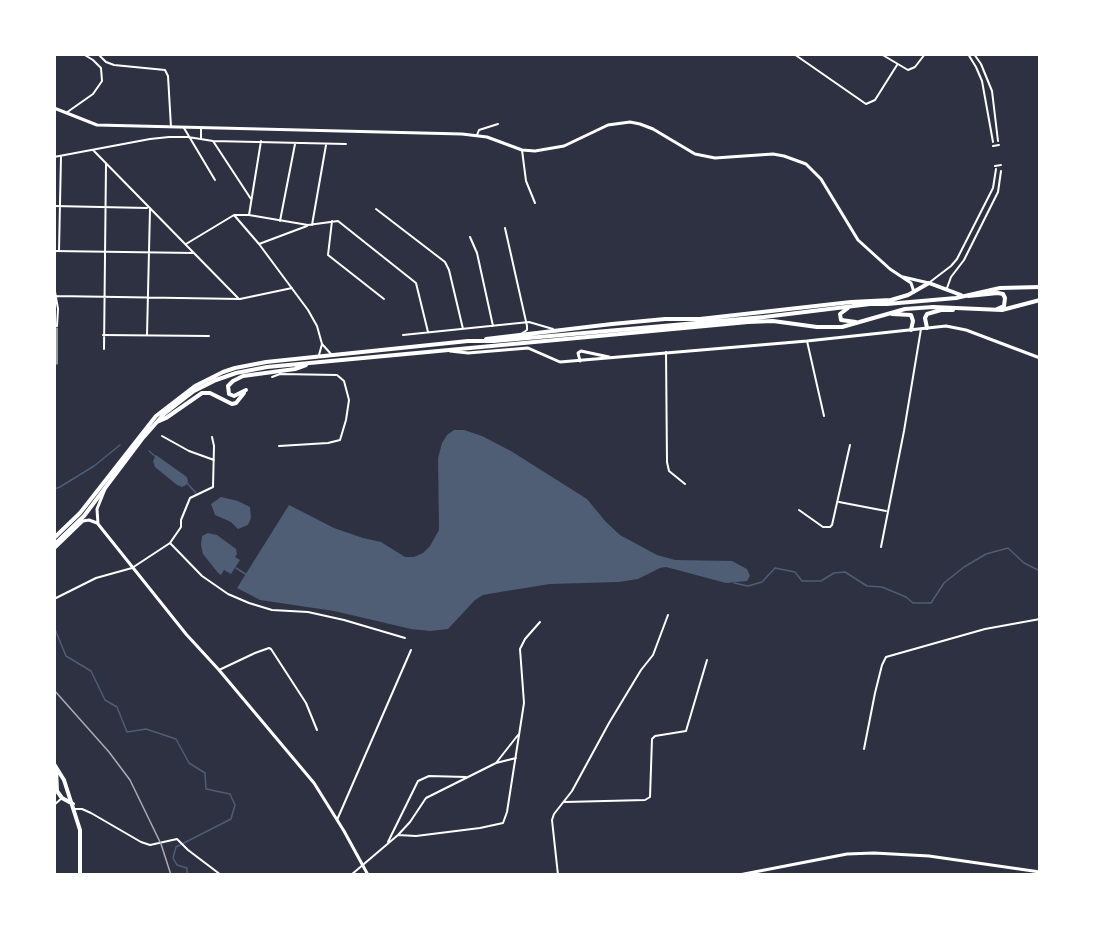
<!DOCTYPE html>
<style>
body{margin:0}
#map{position:relative;width:1094px;height:929px;overflow:hidden;background:#2d3142;font-family:"Fira Sans",sans-serif}
canvas{display:block}
.frame{position:absolute;inset:0;border:56px solid #fff;pointer-events:none}
</style>
<div id="map">
<canvas width="1094" height="929"></canvas>
<div class="frame"></div>
</div>
<script>
const c = document.querySelector('canvas').getContext('2d');
c.lineJoin = 'round';
function paint(path, color) { c.fillStyle = color; c.fill(path, 'evenodd'); }
const shape = rows => new Path2D(rows.map(r => 'M' + r).join(''));
function stroke(path, color, width, dash) { c.strokeStyle = color; c.lineWidth = width; c.lineCap = dash ? 'butt' : 'round'; c.setLineDash(dash || []); c.stroke(path); }
paint(shape([
 [454,430,464,430,482,436,511,451,587,499,606,522,620,535,657,555,675,560,732,561,747,569,750,576,747,581,726,583,666,567,660,568,638,579,619,582,550,584,494,593,483,595,475,600,448,629,430,631,411,629,334,611,260,600,237,588,289,505,334,528,363,538,381,542,405,557,414,557,423,553,430,546,439,530,438,458,442,443,447,435],
 [156,455,187,477,188,482,186,485,182,487,177,485,155,467,153,461],
 [221,497,238,501,250,507,251,518,248,525,238,529,231,522,215,515,211,504],
 [208,533,217,535,236,549,237,554,235,557,240,560,231,574,224,570,221,575,218,573,203,554,201,545,202,536]
]), '#4f5d75');
stroke(shape([
 [149,451,156,457],
 [187,483,196,493],
 [54,489,60,487,94,466,120,445],
 [236,568,247,575],
 [734,583,748,586,762,582,775,568,795,572,802,581,821,581,834,573,845,572,867,586,882,587,906,597,913,603,931,603,944,583,964,567,986,554,1008,548,1024,563,1040,571],
 [54,627,66,656,91,671,105,700,117,707,127,732,146,729,176,739,189,763,205,773,206,789,230,794,235,805,231,819,176,847,173,858,177,865,187,868,187,875]
]), '#4f5d75', 1.5);
stroke(shape([
 [57,328,57,364]
]), '#fff', 1);
stroke(shape([
 [98,54,106,62,114,65,165,70,168,76,171,127],
 [794,54,866,104,875,100,897,65],
 [881,54,908,70,915,67,925,54],
 [968,54,976,67,982,81,993,142],
 [974,54,981,64,992,91,998,141],
 [66,113,93,94,102,81,101,68,93,60,83,54],
 [184,128,215,180],
 [477,135,479,130,498,124],
 [201,139,201,128],
 [213,141,251,199],
 [993,146,999,145],
 [93,150,238,298],
 [522,150,526,181,535,203],
 [54,157,150,139,169,137,188,137,213,141,346,144],
 [995,166,1001,165],
 [54,206,147,208],
 [376,209,445,262,449,270,463,329],
 [234,215,259,244,308,310,317,326,322,344,331,354],
 [249,215,261,141],
 [280,221,295,144],
 [332,221,328,255,384,299],
 [312,225,326,145],
 [505,228,527,326,527,330,521,334],
 [470,237,477,253,493,326],
 [186,244,234,215,249,215,308,225,338,221,416,283,428,332],
 [259,244,307,226],
 [54,251,194,253],
 [59,251,61,156],
 [930,282,951,266,957,259,993,188,996,169],
 [54,286,58,309,57,326,54,325],
 [947,288,951,277,964,260,998,192,1001,171],
 [56,296,240,299,292,288],
 [103,335,209,336],
 [147,335,150,209],
 [403,335,529,322,553,329],
 [807,341,824,416],
 [104,349,106,164],
 [666,352,667,462,669,471,685,484],
 [319,355,322,344],
 [272,377,280,374,337,375,344,381,349,400,346,420,340,440,328,443,279,446],
 [162,436,189,451,214,460],
 [839,502,886,511],
 [799,510,823,527,830,527,832,525,850,445],
 [170,543,202,576,228,594,249,603,272,610,308,612,344,620,405,638],
 [881,547,904,431,921,329],
 [54,599,96,578,132,568,170,543,181,527,181,520,190,498,213,487,214,446,212,437],
 [219,670,255,653,269,648,271,649,306,703,317,730],
 [864,749,875,693,882,665,886,657,985,629,1040,619],
 [496,763,518,735],
 [565,802,645,800,650,797,652,739,655,736,686,731,707,660],
 [54,805,62,798],
 [75,809,82,809,91,813,141,842,150,845,177,839,188,850,221,875],
 [337,820,411,650],
 [398,835,416,836,480,828,503,823,507,812,524,703,520,649,525,639,540,622],
 [388,842,418,781,429,776,466,777],
 [351,875,398,835,410,822,426,798,496,763,516,758],
 [558,875,552,820,554,814,572,791,609,723,641,670,653,655,668,615]
]), '#fff', 2);
stroke(shape([
 [450,351,468,353,528,348,560,362,807,341,946,326,966,330,1040,358],
 [580,361,578,353,581,351,609,357],
 [105,489,97,509,98,524,186,634,219,670,314,783,344,831,368,875],
 [54,549,83,521,89,520,97,523],
 [739,875,847,854,874,853,929,856,1040,872]
]), '#fff', 3);
stroke(shape([
 [54,108,97,125,462,134,487,137,522,150,535,151,564,146,608,125,630,122,640,124,653,129,695,154,715,158,773,154,784,156,806,164,821,179,858,240,890,269,911,283,914,292],
 [903,277,929,283]
]), '#fff', 3);
stroke(shape([
 [968,296,998,293,1003,294,1005,298,1004,306,997,309],
 [848,308,840,314,841,320,856,322],
 [892,314,911,315,913,321,911,330],
 [927,328,925,318,927,314,941,310,953,310],
 [486,339,612,324,665,319,700,319,851,302,891,300,908,295,929,283,961,295],
 [246,390,234,396,229,394,228,386,233,381,243,376,295,369,306,365],
 [157,422,166,418,202,393,210,393,232,404,236,403,244,393],
 [54,538,80,513,156,416,195,386,223,372,235,368,266,362,468,341,494,341,764,317,870,304,887,304,956,298,1000,288,1040,287],
 [54,545,84,516,142,439,164,414,194,391,216,380,236,373,267,367,748,322,773,321,817,327,842,327,905,309,933,307,1002,310,1040,300],
 [54,764,64,780,80,830,80,875],
 [56,768,57,791,62,798,73,804]
]), '#fff', 4);
stroke(shape([
 [54,690,109,752,130,780,161,844,171,875]
]), '#abadb3', 1.5);
</script>
